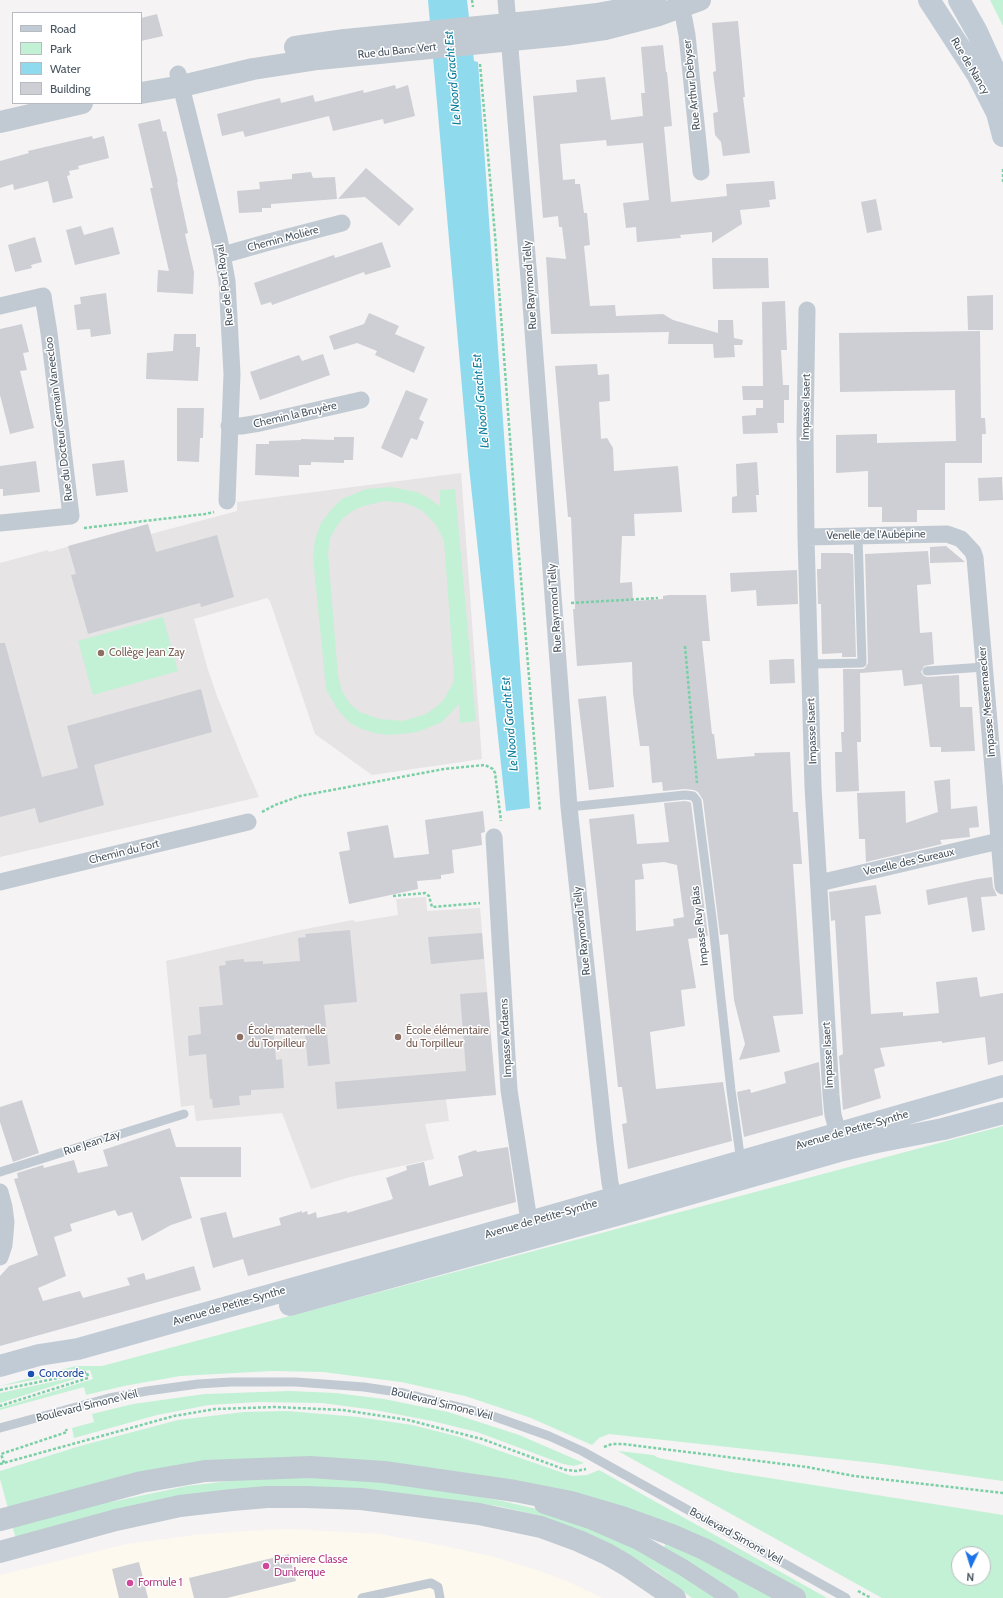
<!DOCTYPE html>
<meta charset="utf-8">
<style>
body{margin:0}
#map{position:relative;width:1003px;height:1598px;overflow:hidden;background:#f5f3f3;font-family:Cabin,sans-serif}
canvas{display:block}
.legend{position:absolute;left:12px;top:12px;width:130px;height:92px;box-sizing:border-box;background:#fff;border:1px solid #b7bbc0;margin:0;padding:5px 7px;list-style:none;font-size:12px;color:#4a5661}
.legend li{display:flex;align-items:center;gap:8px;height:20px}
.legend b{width:20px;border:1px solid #b7bbc0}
.north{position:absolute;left:951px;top:1546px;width:40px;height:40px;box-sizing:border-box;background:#fff;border:1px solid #b7bbc0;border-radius:50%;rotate:184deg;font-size:11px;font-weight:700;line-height:16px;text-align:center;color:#4a5661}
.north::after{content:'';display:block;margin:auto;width:14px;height:18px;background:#1a73e8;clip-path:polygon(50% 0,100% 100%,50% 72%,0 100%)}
</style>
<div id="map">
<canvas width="1003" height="1598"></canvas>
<ul class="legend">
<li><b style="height:5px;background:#c1cbd6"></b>Road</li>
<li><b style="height:11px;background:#c3f1d5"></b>Park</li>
<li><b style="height:11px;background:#90daee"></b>Water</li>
<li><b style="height:11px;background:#cdcfd5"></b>Building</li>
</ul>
<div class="north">N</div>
</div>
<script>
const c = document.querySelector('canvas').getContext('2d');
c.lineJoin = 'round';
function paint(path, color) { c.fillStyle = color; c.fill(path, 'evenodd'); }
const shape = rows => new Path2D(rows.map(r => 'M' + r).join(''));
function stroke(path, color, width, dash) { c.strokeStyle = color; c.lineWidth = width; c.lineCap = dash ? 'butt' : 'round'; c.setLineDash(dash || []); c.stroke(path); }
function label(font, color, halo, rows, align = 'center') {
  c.font = font + ' Cabin,sans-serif'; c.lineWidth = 3; c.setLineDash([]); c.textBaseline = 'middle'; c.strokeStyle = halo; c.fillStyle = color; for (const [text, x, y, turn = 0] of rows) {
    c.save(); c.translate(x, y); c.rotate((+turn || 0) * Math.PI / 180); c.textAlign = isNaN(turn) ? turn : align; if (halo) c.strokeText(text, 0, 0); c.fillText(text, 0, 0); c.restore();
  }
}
paint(shape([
 [291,1529,380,1534,444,1546,491,1556,540,1571,569,1582,602,1598,0,1598,0,1575,127,1544,195,1535,245,1531]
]), '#fdf9ef');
paint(shape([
 [461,473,482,759,372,775,315,734,270,601,267,598,194,619,208,670,217,696,242,758,259,797,0,857,0,563,48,550,49,552,148,524,151,534,237,511,237,502],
 [426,897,427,911,480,908,496,1095,446,1099,449,1121,425,1124,434,1159,350,1177,311,1189,282,1113,196,1121,194,1105,181,1107,166,961,300,930,353,920,355,922,398,915,396,899]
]), '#e6e4e5');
paint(shape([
 [990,0,1003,0,1003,26],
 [390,487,417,492,430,499,440,507,440,490,455,489,476,721,460,723,459,704,442,722,420,731,411,733,388,735,375,733,362,729,350,723,338,710,326,689,313,556,315,540,321,523,331,510,342,499,366,489],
 [384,501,405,503,415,507,424,512,436,525,444,541,454,673,453,683,443,701,436,707,426,714,403,721,379,719,360,712,350,704,342,691,338,676,328,553,330,539,336,527,343,518,351,512,360,507],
 [163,617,178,671,93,695,78,641],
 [1003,1126,1003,1481,883,1464,609,1434,599,1438,592,1445,531,1418,465,1396,401,1382,323,1372,272,1371,180,1376,124,1386,86,1395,84,1387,0,1410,0,1408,93,1379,90,1370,0,1386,76,1366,102,1366],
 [84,1375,84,1376,0,1403,0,1393],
 [290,1391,335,1393,384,1399,448,1412,519,1435,584,1463,574,1466,563,1464,477,1432,432,1421,375,1410,322,1403,257,1402,209,1405,157,1415,74,1438,72,1428,94,1422,92,1414,133,1404,205,1394],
 [287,1411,358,1417,412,1425,460,1437,572,1476,587,1475,599,1470,827,1598,805,1598,699,1540,332,1458,9,1512,0,1479,0,1471,80,1446,178,1420,244,1412],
 [618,1451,653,1455,659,1458,731,1472,1003,1515,1003,1598,882,1598],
 [959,1554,983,1554,983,1578,959,1578],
 [255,1478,341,1478,422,1486,502,1501,537,1509,614,1536,721,1598,692,1598,656,1571,624,1552,548,1518,498,1506,361,1490,16,1539,11,1522,82,1504,111,1502,187,1486],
 [670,1542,782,1598,738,1598,664,1548,665,1544]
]), '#c3f1d5');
paint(shape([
 [428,0,467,0,474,61,478,62,530,808,506,811,469,467]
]), '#90daee');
paint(shape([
 [157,14,163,36,141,41,141,18],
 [738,21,745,97,743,97,750,153,723,156,721,142,715,135,713,113,718,112,713,72,716,71,712,23],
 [663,45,666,72,667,72,672,126,664,127,671,202,727,196,726,184,774,181,776,199,769,200,770,207,740,210,742,224,712,243,712,232,680,235,681,238,637,242,636,227,626,228,623,203,649,200,643,143,607,146,606,140,560,144,563,180,575,179,575,184,580,184,584,213,587,213,590,245,584,246,590,306,615,305,616,316,663,314,673,320,718,333,718,320,733,320,734,338,743,340,742,345,734,345,735,357,714,358,713,344,668,344,669,332,551,334,546,257,566,259,562,227,559,227,558,216,543,218,533,96,577,92,576,80,605,77,611,120,643,116,641,93,645,93,641,47],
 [395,85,396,89,408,85,415,116,384,124,383,119,333,131,329,116,245,137,243,131,222,136,217,114,280,98,281,103,313,95,315,102,363,90,364,93],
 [160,119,163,132,166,131,178,182,177,182,188,233,185,234,194,272,193,294,157,292,158,270,169,271,150,188,153,188,138,124],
 [92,136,93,139,104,136,109,158,78,166,79,169,69,171,70,175,67,176,73,198,53,203,48,181,14,190,13,184,0,188,0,161,29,153,28,151],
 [366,168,414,209,399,226,365,197,338,199],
 [311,172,313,178,335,177,337,199,271,204,271,208,262,208,262,212,239,213,237,191,260,189,259,182,292,179,292,174],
 [876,199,882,230,867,233,861,202],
 [81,226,84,235,113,227,120,254,75,265,66,230],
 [35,237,42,262,31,265,32,268,15,272,8,245],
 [382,242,391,267,365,275,364,272,272,305,271,302,261,305,254,283,334,255,335,258],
 [712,258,768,258,769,288,713,289],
 [106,293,111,334,91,337,90,329,77,330,74,305,81,304,80,297],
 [993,295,993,330,968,330,967,296],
 [785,301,787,350,781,350,783,385,789,385,789,400,784,400,784,423,777,423,778,433,743,434,742,416,756,415,756,408,763,408,763,400,743,400,742,386,763,386,762,302],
 [369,313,399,326,395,334,425,347,414,373,375,355,377,351,357,343,334,350,329,336,364,324],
 [22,324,29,352,23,353,27,370,20,371,34,428,10,434,0,395,0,329],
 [980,331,981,418,985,418,986,434,982,434,982,463,945,463,945,510,917,510,917,522,882,522,882,507,868,507,868,471,836,473,836,435,877,434,877,443,956,441,955,390,840,392,839,333],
 [174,334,196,334,196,347,200,347,198,381,146,379,147,353,173,351],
 [323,354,330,375,260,400,250,372,299,355,302,361],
 [597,364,598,375,609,374,610,401,599,402,600,420,601,439,607,438,613,448,614,471,678,466,682,512,634,514,635,536,622,536,620,583,632,582,633,601,663,599,663,596,669,595,706,595,710,641,702,641,712,734,714,734,717,759,755,756,754,753,790,752,793,812,798,812,802,864,793,864,803,1014,773,1016,780,1052,739,1060,745,1044,734,1000,728,934,720,935,703,800,698,792,694,790,685,789,663,791,662,782,652,783,649,746,640,746,633,693,632,662,577,666,573,609,575,609,571,517,568,517,555,366],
 [406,390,428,399,419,419,424,422,417,440,411,438,402,458,381,448],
 [177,408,204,408,203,438,200,438,199,462,177,461],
 [334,437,354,437,353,460,344,460,344,463,311,462,311,465,299,465,299,477,255,475,256,444,269,444,269,441,301,440,301,439,334,440],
 [124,460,128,492,96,496,92,464],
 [36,461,40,492,3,496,3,489,0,489,0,466],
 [757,462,759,495,756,495,757,512,732,513,732,497,737,496,736,464],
 [1002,477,1003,500,979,501,978,478],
 [148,524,156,552,217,535,234,597,201,607,200,603,88,634,71,575,76,574,68,546],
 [946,546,965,562,930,563,930,547],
 [928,551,931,584,917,585,920,633,932,632,934,664,924,666,921,672,924,676,927,677,959,675,960,707,972,707,975,751,941,752,941,747,930,747,922,684,904,686,902,670,860,673,861,742,857,742,859,791,836,792,835,752,842,752,841,732,844,732,843,669,863,669,865,668,868,663,865,554],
 [821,553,850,553,850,554,853,554,856,657,842,657,842,653,822,654,821,604,818,604,817,569,821,569],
 [797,570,798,604,757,606,756,590,731,592,730,573],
 [0,643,5,643,42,777,78,768,67,726,201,689,212,732,94,765,104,805,39,823,35,808,0,817],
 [786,659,794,659,795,683,770,684,769,660],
 [606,696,614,787,589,790,578,699],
 [950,779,951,809,977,806,979,827,969,828,970,837,940,840,942,844,866,862,865,839,859,839,857,793,905,791,906,823,938,812,934,781],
 [685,801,690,802,691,803,708,936,688,939,696,988,681,990,685,1026,650,1032,656,1089,723,1082,732,1141,628,1169,622,1124,627,1123,622,1087,618,1087,589,819,634,814,637,844,669,842,664,803],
 [664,862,677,865,684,917,673,919,674,926,636,931,635,880,644,879,642,864],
 [483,811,485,832,481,833,482,845,452,850,454,873,441,875,441,879,417,881,418,889,349,904,339,852,350,850,347,832,388,825,394,858,429,854,425,820],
 [992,877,993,887,997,896,981,897,985,930,972,932,967,897,928,905,926,890,978,879],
 [876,885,881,914,865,916,871,1014,903,1012,903,1016,939,1013,936,982,977,977,980,997,1003,993,1003,1061,988,1065,985,1037,955,1041,942,1043,942,1041,880,1048,885,1066,874,1069,881,1098,843,1110,839,1056,843,1054,835,920,831,921,829,892],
 [350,930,357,1002,324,1005,330,1064,308,1066,304,1025,273,1028,276,1060,282,1059,284,1088,251,1090,251,1095,239,1096,240,1105,213,1108,212,1099,210,1099,206,1054,189,1056,188,1036,201,1034,199,1007,223,1005,219,966,226,965,225,961,244,959,244,962,263,961,263,964,300,961,298,938,306,937,305,934],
 [482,933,484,959,431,964,428,937],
 [487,992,496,1095,337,1109,335,1082,466,1071,460,994],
 [819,1062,823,1115,744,1137,737,1092,750,1089,751,1093,786,1083,784,1072],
 [22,1100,39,1153,13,1162,0,1122,0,1107],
 [170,1128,176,1147,241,1147,241,1177,180,1177,192,1218,171,1225,142,1241,132,1212,118,1216,115,1210,70,1224,72,1231,54,1237,66,1276,38,1288,43,1301,80,1291,83,1298,130,1285,127,1278,144,1273,146,1280,194,1266,201,1290,0,1346,0,1276,9,1266,38,1255,14,1179,18,1178,17,1173,43,1165,44,1168,74,1160,78,1173,108,1166,103,1150],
 [508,1147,516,1202,248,1276,243,1259,213,1268,200,1218,226,1212,233,1238,281,1225,279,1218,302,1211,302,1213,307,1211,308,1215,316,1212,317,1218,347,1211,347,1213,393,1199,386,1178,407,1170,406,1166,424,1162,429,1186,463,1176,458,1156,476,1150,477,1152],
 [289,1554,296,1581,227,1598,194,1598,189,1578],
 [139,1562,148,1598,119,1598,112,1569]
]), '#cdcfd5');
stroke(shape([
 [472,0,473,7],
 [480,64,495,235,515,506,540,811],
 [1003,169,1003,184],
 [84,528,205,514,214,512],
 [571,603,658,598],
 [685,646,697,783],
 [262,812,275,805,300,796,444,769,485,765,493,769,495,773,501,821],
 [393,896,425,893,429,896,432,907,480,903],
 [0,1390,87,1372,88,1378,0,1406],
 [604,1447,612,1444,623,1444,807,1467,854,1476,1003,1493],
 [4,1463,1,1454,67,1432,66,1429],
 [0,1464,174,1416,215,1409,275,1407,343,1410,408,1420,482,1439,566,1470,576,1471,586,1469],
 [858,1591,871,1598]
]), '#7ad0a6', 2.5, [3, 2]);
stroke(shape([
 [810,664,862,663,858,536],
 [927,671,984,667],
 [569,807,685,795,693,796,697,801,713,926,731,1090,741,1162],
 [0,1172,184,1114],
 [0,1428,109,1398,147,1391,198,1384,231,1382,296,1382,364,1387,404,1393,487,1414,549,1436,582,1451,846,1598],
 [362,1598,431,1583,438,1587,440,1598]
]), '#c1cad2', 9);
stroke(shape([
 [506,0,530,291,569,807,605,1143,610,1183,616,1209],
 [677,0,684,19,687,35,701,172],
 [178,74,219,238,227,281,232,374,227,501],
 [223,255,269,242,342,223],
 [0,306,43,296,49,333,71,516,0,523],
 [807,310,805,434,806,537,813,787,831,1095,833,1115,841,1144],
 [229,426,241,426,260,423,361,400],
 [806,537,947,534,961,539,973,552,975,558,1003,886],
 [494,837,509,1090,531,1234],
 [0,882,248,822],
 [819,883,999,841],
 [0,1192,4,1207,6,1222,4,1245,0,1257],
 [543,1505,591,1521,637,1541,684,1568,730,1598]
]), '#c1cad2', 17);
stroke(shape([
 [295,47,345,40,539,21,597,14,630,8,655,0],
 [141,93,182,86,253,69,318,59,563,35,605,29,659,15,700,0],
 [0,122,82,103],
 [0,1520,142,1482,205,1471,310,1467,384,1472,515,1491,571,1502,622,1517,672,1535,704,1549,795,1598],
 [0,1552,116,1520,180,1506,232,1500,267,1497,306,1497,361,1499,479,1514,541,1527,579,1541,607,1554,626,1565,675,1598]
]), '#c1cad2', 22);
stroke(shape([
 [929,0,977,74,997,113,1003,136],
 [959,0,977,32,1003,89],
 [290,1305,617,1215,843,1150,872,1143,943,1129,1003,1113],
 [0,1366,39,1355,78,1349,529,1222,1003,1086]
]), '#c1cbd6', 22);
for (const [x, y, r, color] of [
 [101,653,4,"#8d6e63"],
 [240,1037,4,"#8d6e63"],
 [398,1037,4,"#8d6e63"],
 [31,1374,4,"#1a4fb4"],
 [266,1566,4,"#d1479c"],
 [130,1583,4,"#d1479c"]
]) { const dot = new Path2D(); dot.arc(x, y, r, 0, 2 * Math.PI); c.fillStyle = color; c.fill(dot); stroke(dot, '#fff', 1.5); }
label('11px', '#4a5661', '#fff', [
 ["Rue du Banc Vert",397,51,-6],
 ["Rue de Nancy",970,66,59],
 ["Rue Arthur Debyser",692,85,-96],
 ["Chemin Molière",283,239,-15],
 ["Rue de Port Royal",225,285,-97],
 ["Rue Raymond Telly",530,285,-94],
 ["Impasse Isaert",806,407,-89],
 ["Chemin la Bruyère",295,415,-13],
 ["Rue du Docteur Germain Vaneecloo",59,419,-97],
 ["Venelle de l'Aubépine",876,535,-1],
 ["Rue Raymond Telly",555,608,-94],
 ["Impasse Meesemaecker",987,702,-95],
 ["Impasse Isaert",812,731,-92],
 ["Chemin du Fort",124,852,-14],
 ["Venelle des Sureaux",909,862,-13],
 ["Impasse Ruy Blas",700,926,-97],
 ["Rue Raymond Telly",582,931,-96],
 ["Impasse Ardaens",506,1038,-93],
 ["Impasse Isaert",828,1055,-93],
 ["Avenue de Petite-Synthe",852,1130,-16],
 ["Rue Jean Zay",92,1143,-18],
 ["Avenue de Petite-Synthe",541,1219,-16],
 ["Avenue de Petite-Synthe",229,1306,-16],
 ["Boulevard Simone Veil",442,1404,14],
 ["Boulevard Simone Veil",87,1406,-14],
 ["Boulevard Simone Veil",736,1536,29]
]);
label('11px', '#785e54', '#fff', [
 ["Collège Jean Zay",109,653],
 ["École maternelle",248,1031],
 ["du Torpilleur",248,1044],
 ["École élémentaire",406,1031],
 ["du Torpilleur",406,1044]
], 'left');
label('11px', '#164399', '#fff', [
 ["Concorde",39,1374]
], 'left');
label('11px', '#b23c85', '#fff', [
 ["Premiere Classe",274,1560],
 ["Dunkerque",274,1573],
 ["Formule 1",138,1583]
], 'left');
label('italic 12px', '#0c7c9b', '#fff', [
 ["Le Noord Gracht Est",453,78,-95],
 ["Le Noord Gracht Est",481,401,-95],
 ["Le Noord Gracht Est",510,724,-95]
]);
</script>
